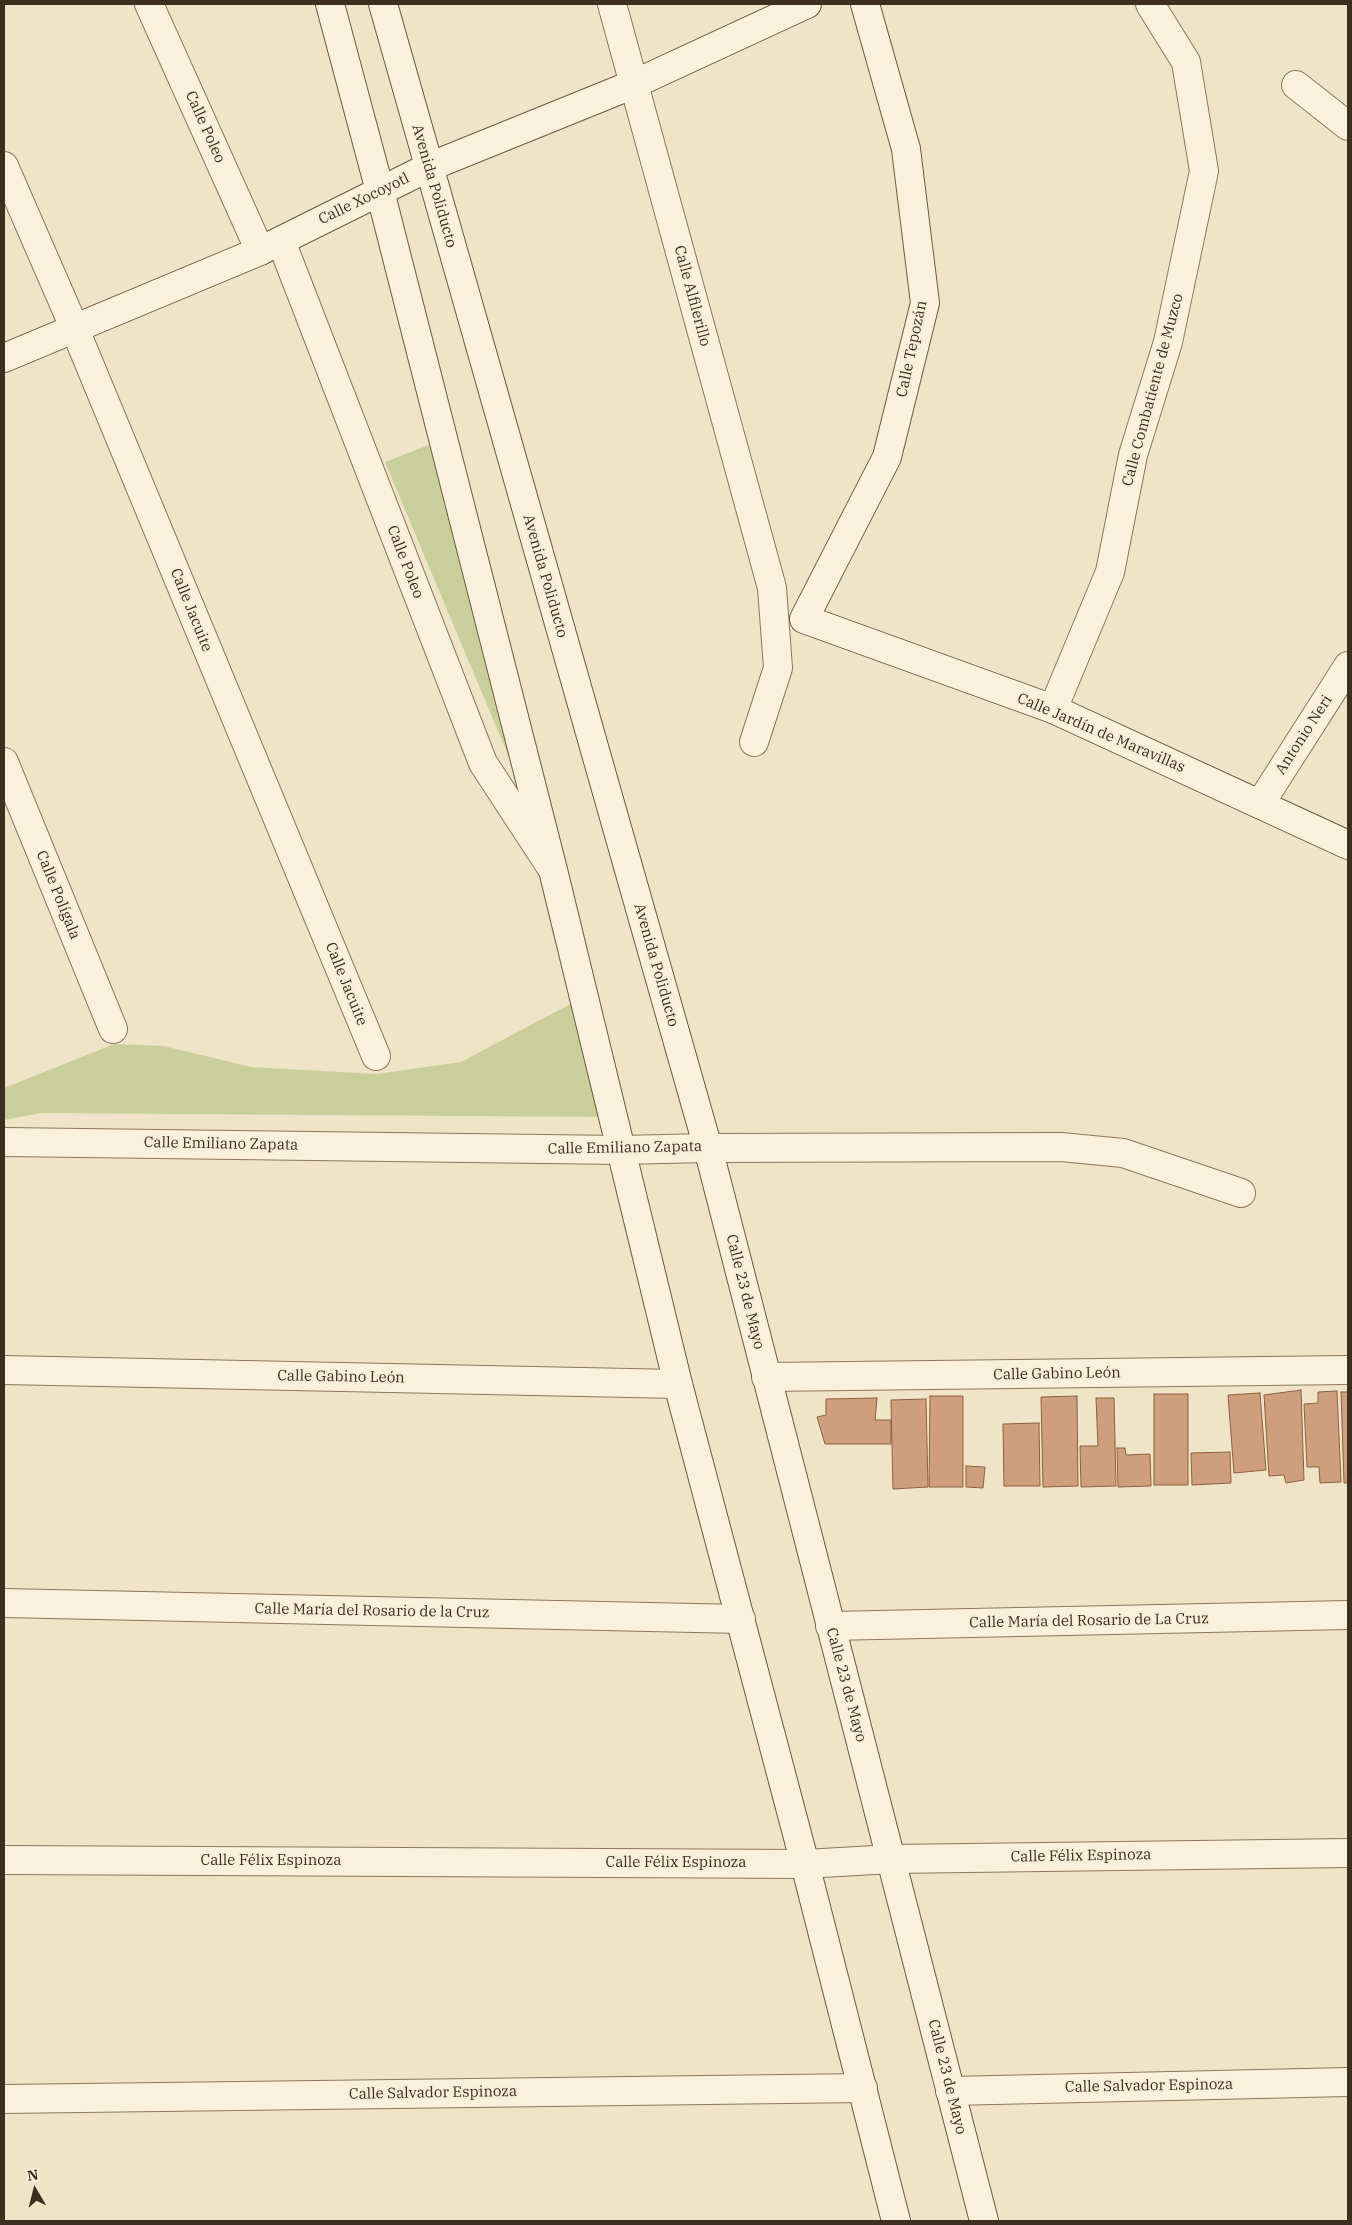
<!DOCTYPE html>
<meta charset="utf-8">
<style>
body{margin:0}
#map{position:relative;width:1352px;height:2225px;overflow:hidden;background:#f0e4c8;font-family:"IBM Plex Serif",serif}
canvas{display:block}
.frame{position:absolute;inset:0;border:5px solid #3d2e20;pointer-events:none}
.north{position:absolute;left:10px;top:2165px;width:50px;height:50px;-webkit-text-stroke:4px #f7eed8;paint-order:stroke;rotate:352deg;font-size:14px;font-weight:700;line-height:20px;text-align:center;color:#3d2e20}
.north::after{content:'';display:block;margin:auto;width:18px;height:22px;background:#3d2e20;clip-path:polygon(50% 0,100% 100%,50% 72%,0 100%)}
</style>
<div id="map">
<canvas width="1352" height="2225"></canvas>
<div class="frame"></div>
<div class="north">N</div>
</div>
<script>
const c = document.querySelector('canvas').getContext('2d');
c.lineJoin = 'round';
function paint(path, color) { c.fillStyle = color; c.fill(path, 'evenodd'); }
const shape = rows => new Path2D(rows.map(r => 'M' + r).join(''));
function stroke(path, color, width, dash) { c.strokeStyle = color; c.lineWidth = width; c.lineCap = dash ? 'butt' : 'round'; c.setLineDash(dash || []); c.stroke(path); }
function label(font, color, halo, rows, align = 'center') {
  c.font = font + ' "IBM Plex Serif",serif'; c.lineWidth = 4.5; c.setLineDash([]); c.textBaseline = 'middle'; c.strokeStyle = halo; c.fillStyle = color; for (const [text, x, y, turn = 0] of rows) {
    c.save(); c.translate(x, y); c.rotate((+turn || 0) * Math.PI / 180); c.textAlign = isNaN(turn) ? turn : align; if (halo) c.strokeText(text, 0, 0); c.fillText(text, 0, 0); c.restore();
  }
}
paint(shape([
 [434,443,524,793,385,462],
 [578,1000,605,1117,41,1113,4,1120,4,1088,114,1044,164,1046,251,1067,376,1074,461,1062]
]), '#c9cf9b');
const building = shape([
 [1301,1390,1304,1480,1286,1483,1284,1475,1269,1476,1264,1395,1301,1390],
 [1337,1391,1341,1482,1320,1483,1319,1467,1307,1467,1304,1404,1318,1403,1318,1392,1337,1391],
 [1341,1392,1348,1392,1348,1483,1344,1483,1341,1392],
 [1260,1393,1266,1470,1234,1473,1228,1395,1260,1393],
 [1154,1394,1188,1394,1188,1485,1154,1485,1154,1394],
 [930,1396,963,1396,963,1487,929,1487,930,1396],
 [1077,1396,1078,1486,1043,1487,1041,1397,1077,1396],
 [877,1398,875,1420,891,1420,891,1444,825,1444,817,1417,826,1415,826,1399,877,1398],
 [1096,1398,1114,1398,1116,1486,1081,1487,1080,1446,1098,1446,1096,1398],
 [926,1399,928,1487,893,1489,891,1400,926,1399],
 [1039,1423,1040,1486,1004,1486,1003,1424,1039,1423],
 [1117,1448,1125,1448,1126,1455,1150,1454,1151,1486,1118,1487,1117,1448],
 [1230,1452,1231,1483,1192,1485,1191,1453,1230,1452],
 [966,1466,985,1467,983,1488,966,1487,966,1466]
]);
paint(building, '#cf9f7d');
stroke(building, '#8d5f41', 1);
const street = shape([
 [149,4,260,251],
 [612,4,772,588,778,668,754,742],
 [1296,85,1348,126],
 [4,166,74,327,376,1056],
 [281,241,483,763,551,867],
 [1053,709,1110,572,1133,455,1168,342,1204,171,1186,62,1150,4],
 [4,762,113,1029],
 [1260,804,1348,666],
 [4,1142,620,1150,708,1148,1061,1147,1123,1153,1241,1193],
 [4,1370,678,1384],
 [766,1377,1348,1370],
 [4,1603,741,1619],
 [830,1626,1348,1615],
 [4,1860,805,1864,892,1859,1348,1853],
 [950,2091,1348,2082],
 [4,2099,863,2088]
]);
const secondary = shape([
 [330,4,380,191,553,870,678,1384,805,1864,896,2221],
 [383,4,708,1148,984,2221],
 [865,4,906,149,925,303,887,457,804,619,1053,709,1348,845],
 [4,358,260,251,429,167,634,84,807,4]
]);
stroke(street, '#8d765c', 30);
stroke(secondary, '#6f573f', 30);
stroke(street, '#faf1dc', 28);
stroke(secondary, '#faf1dc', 28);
label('15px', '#3d2e20', '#f7eed8', [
 ["Calle Poleo",205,127,66],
 ["Avenida Poliducto",434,186,74],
 ["Calle Xocoyotl",364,199,-26],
 ["Calle Alfilerillo",692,296,75],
 ["Calle Tepozán",912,349,-78],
 ["Calle Combatiente de Muzco",1153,390,-75],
 ["Calle Poleo",405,562,69],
 ["Avenida Poliducto",545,576,74],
 ["Calle Jacuite",191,610,68],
 ["Calle Jardín de Maravillas",1101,733,23],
 ["Antonio Neri",1304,735,-57],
 ["Calle Polígala",58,895,68],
 ["Avenida Poliducto",656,965,74],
 ["Calle Jacuite",346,984,68],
 ["Calle Emiliano Zapata",221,1144,1],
 ["Calle Emiliano Zapata",625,1148,-1],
 ["Calle 23 de Mayo",745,1292,76],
 ["Calle Gabino León",1057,1374,-1],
 ["Calle Gabino León",341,1377,1],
 ["Calle María del Rosario de la Cruz",372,1611,1],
 ["Calle María del Rosario de La Cruz",1089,1621,-1],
 ["Calle 23 de Mayo",846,1685,75],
 ["Calle Félix Espinoza",1081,1856,-1],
 ["Calle Félix Espinoza",271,1861],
 ["Calle Félix Espinoza",676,1863],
 ["Calle 23 de Mayo",947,2077,76],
 ["Calle Salvador Espinoza",1149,2086,-1],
 ["Calle Salvador Espinoza",433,2093,-1]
]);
</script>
